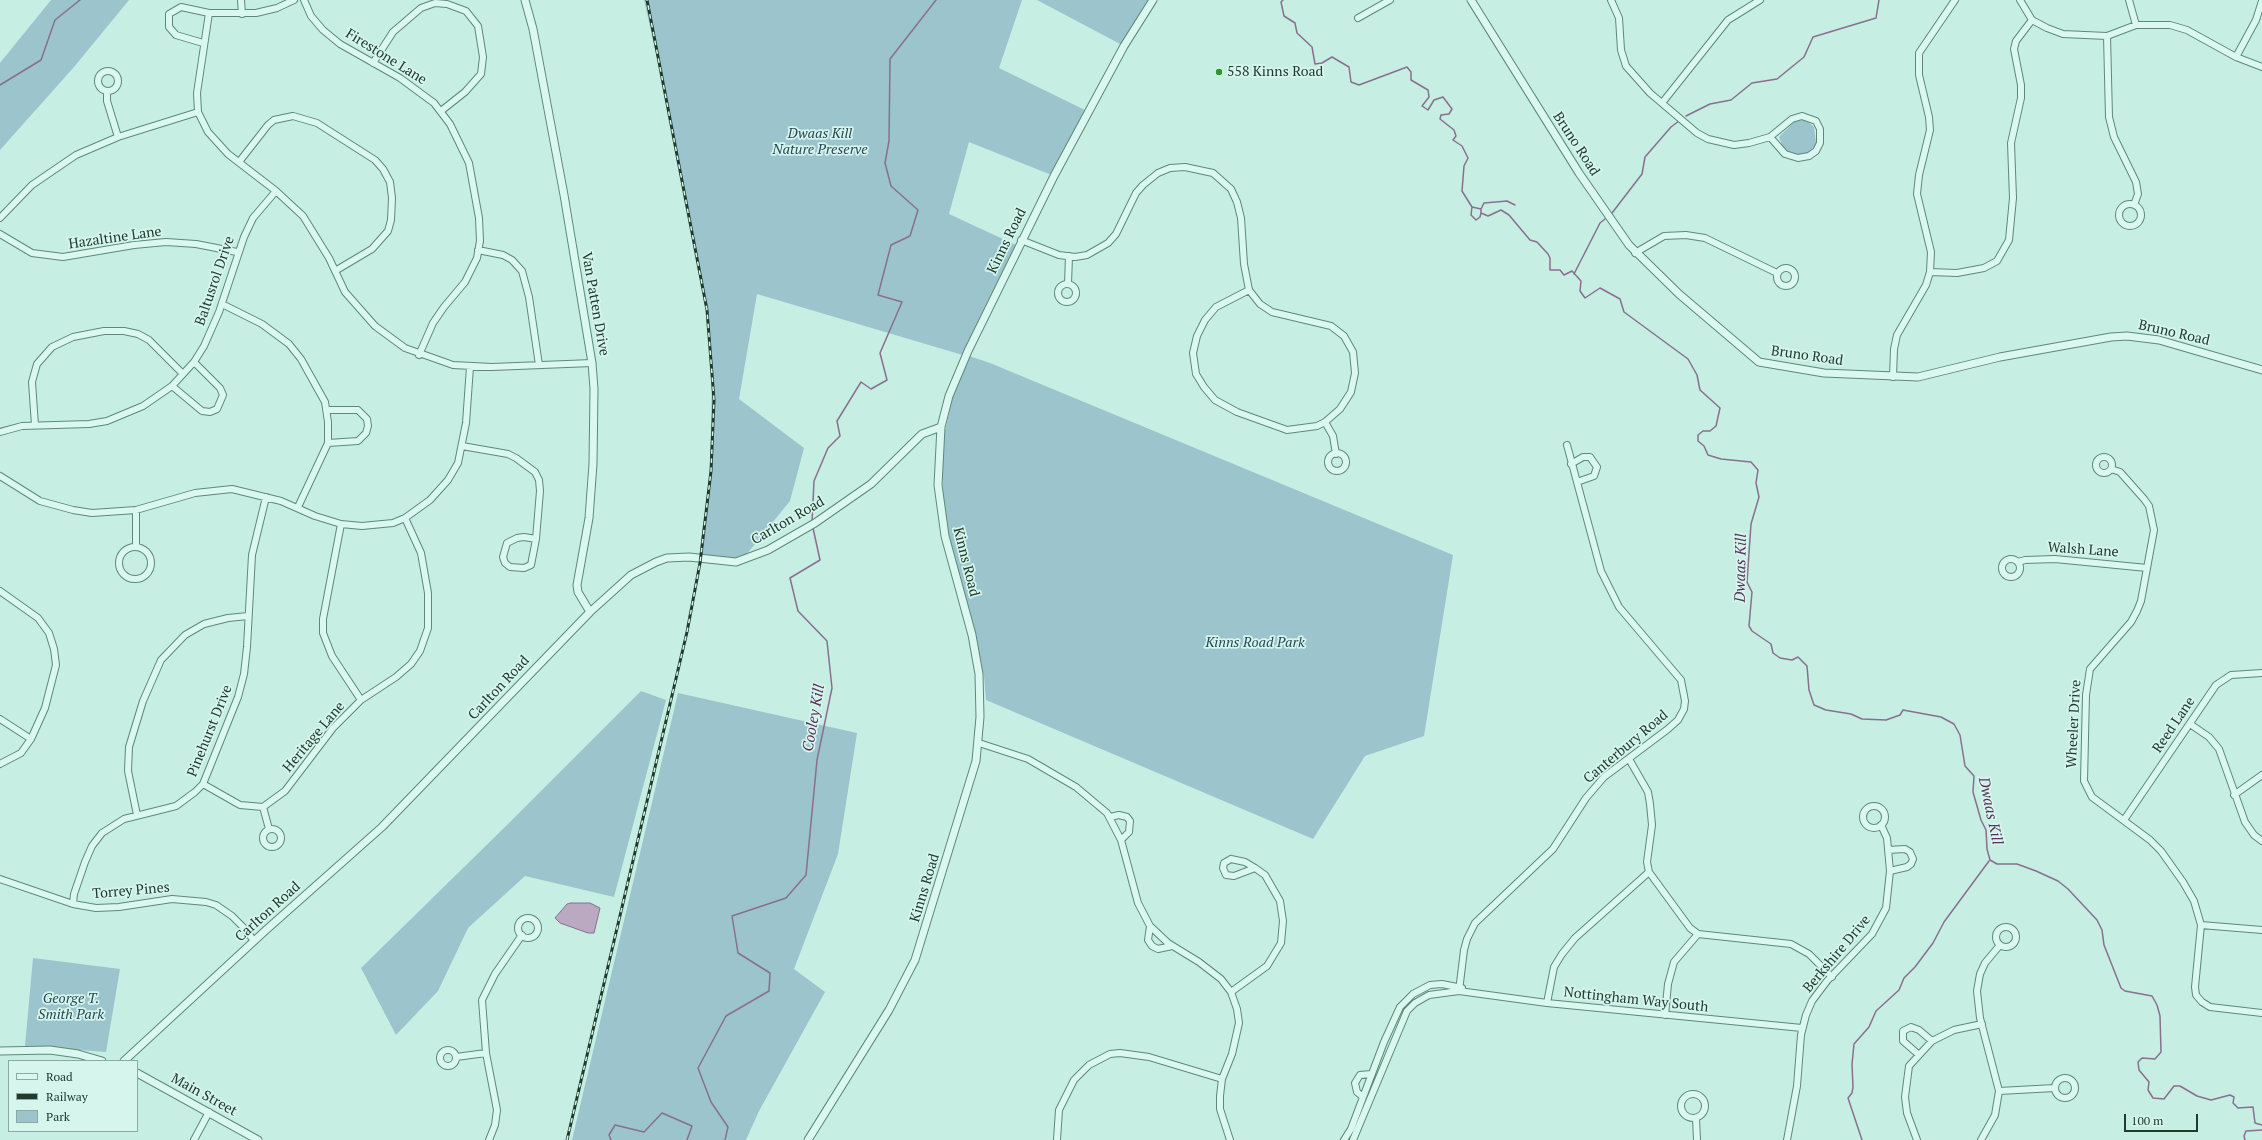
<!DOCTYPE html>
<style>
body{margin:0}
#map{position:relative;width:2262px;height:1140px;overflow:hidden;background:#c7eee3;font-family:"PT Serif",serif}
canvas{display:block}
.legend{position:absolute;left:8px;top:1060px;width:130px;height:72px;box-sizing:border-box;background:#d6f5ed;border:1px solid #8daaa0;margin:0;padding:5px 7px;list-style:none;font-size:12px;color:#203a2d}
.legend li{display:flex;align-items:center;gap:8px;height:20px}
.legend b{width:20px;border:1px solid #8daaa0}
.scale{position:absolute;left:2124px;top:1114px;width:74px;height:18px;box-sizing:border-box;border:2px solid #203a2d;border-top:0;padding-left:5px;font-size:12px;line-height:14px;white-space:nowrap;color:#203a2d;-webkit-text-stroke:3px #d6f5ed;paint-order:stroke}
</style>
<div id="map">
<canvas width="2262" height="1140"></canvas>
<ul class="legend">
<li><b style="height:5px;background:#daf8f0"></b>Road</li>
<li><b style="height:5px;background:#203a2d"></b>Railway</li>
<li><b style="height:11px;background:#9bc4cc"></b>Park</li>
</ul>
<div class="scale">100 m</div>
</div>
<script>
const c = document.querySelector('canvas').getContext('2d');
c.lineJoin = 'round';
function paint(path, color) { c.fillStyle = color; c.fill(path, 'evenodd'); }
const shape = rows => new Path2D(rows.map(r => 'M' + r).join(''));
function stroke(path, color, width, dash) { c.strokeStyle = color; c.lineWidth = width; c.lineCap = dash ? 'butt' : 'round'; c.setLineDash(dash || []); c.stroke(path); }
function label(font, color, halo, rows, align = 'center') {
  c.font = font + ' "PT Serif",serif'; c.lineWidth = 3.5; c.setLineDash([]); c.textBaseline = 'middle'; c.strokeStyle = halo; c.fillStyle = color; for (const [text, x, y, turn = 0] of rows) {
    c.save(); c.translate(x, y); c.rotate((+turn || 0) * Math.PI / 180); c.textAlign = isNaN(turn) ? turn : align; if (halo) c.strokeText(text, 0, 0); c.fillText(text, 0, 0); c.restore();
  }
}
paint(shape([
 [51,0,129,0,74,67,0,150,0,63],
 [644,0,1022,0,999,68,1089,112,1054,176,969,142,949,214,1018,246,966,356,757,294,739,399,804,448,790,501,742,560,701,559,710,476,712,371,707,315,664,88],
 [1037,0,1154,0,1124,46],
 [1802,120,1807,121,1814,127,1816,143,1814,148,1807,154,1792,154,1783,148,1779,137,1794,122],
 [969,356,990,363,1453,555,1424,736,1365,756,1313,839,986,700,984,676,971,615,954,561,943,510,942,445,953,395],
 [641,691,666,700,614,897,525,876,468,928,438,991,396,1035,361,968,507,825],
 [678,693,857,733,838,854,794,969,825,992,759,1111,746,1140,572,1140],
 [33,958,120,969,106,1052,25,1046]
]), '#9bc4cc');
const water = shape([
 [571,903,590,903,600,908,594,933,588,933,560,923,555,918,567,904,571,903]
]);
paint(water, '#bba8c1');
stroke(water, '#896f90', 1);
stroke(shape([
 [1283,0,1281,2,1284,16,1295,23,1297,33,1312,47,1315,64,1322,63,1332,57,1349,67,1351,82,1359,85,1407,67,1411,72,1411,80,1428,90,1429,97,1422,106,1428,110,1434,100,1443,97,1452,109,1449,114,1441,115,1440,119,1454,130,1456,136,1453,140,1462,146,1468,158,1464,166,1462,191,1472,207,1481,209,1481,213,1488,216,1501,210,1509,215,1530,240,1537,242,1548,254,1550,258,1550,270,1560,270,1564,275,1572,271,1581,281,1580,291,1585,298,1600,288,1620,299,1624,312,1688,359,1697,375,1700,390,1720,408,1716,426,1710,431,1703,431,1698,435,1698,441,1704,446,1708,455,1721,459,1751,462,1758,470,1756,483,1759,497,1751,524,1747,582,1752,592,1749,626,1752,631,1771,644,1773,653,1780,658,1792,660,1798,657,1807,666,1809,690,1814,705,1826,710,1851,714,1862,719,1886,720,1900,715,1903,710,1941,717,1954,724,1960,735,1965,766,1974,776,1973,792,1981,820,1986,830,1987,849,1990,860,1997,864,2017,864,2036,871,2058,881,2068,889,2097,920,2102,930,2104,945,2121,988,2125,991,2152,996,2157,1005,2160,1016,2161,1052,2155,1059,2142,1058,2138,1062,2139,1070,2149,1082,2148,1090,2153,1098,2164,1099,2174,1086,2180,1086,2197,1096,2211,1100,2230,1095,2234,1097,2233,1103,2238,1108,2253,1107,2255,1123,2262,1125],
 [0,85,41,60,55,20,80,0],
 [1686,116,1710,104,1731,100,1752,83,1777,79,1804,57,1813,37,1876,18,1879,0],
 [1472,207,1471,215,1476,220,1480,217,1481,213],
 [1481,209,1484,203,1507,201,1515,205],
 [1612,213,1642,174,1645,157,1671,127,1679,121],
 [1574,274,1600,223,1605,219],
 [812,522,814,481,828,448,840,436,837,421,861,382,871,389,887,380,880,353,902,302,878,295,891,245,910,236,918,210,891,186,885,163,889,141,890,59,936,0],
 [611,1140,609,1135,615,1125,644,1132,662,1113,692,1126,687,1140],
 [725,1140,728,1127,711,1102,698,1068,726,1016,769,991,770,973,738,953,732,916,786,898,806,875,817,760,832,688,827,641,798,611,790,578,820,560,813,528],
 [1862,1140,1848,1098,1852,1093,1853,1087,1852,1064,1854,1044,1869,1027,1876,1011,1899,990,1904,978,1915,967,1933,943,1944,922,1989,861],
 [2245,1140,2244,1136,2246,1131,2262,1130]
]), '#896f90', 1.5);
const minor = shape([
 [241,0,242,14],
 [304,0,311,16,323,30,340,44,400,78,434,103,450,124,469,163,479,218,480,241,477,258,465,282,444,307,433,323,419,355],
 [1611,0,1619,18,1621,50,1626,66,1650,93,1697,133,1708,139,1734,145,1749,143,1770,137],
 [2020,0,2032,20,2047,28,2063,34,2107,36,2136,25,2170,25,2187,30,2236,57,2262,67],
 [2129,0,2136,25],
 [209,13,197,93,198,112,208,132,228,154,276,191,303,216,329,258,345,292,375,326,405,348,453,365,492,367,592,363],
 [1358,18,1390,0],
 [2107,36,2109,117,2114,137,2136,182,2138,194,2134,205],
 [203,43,176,35,169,27,169,14,181,7,209,13,256,13,277,8,294,0],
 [2236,57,2256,20,2262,1],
 [373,63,393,32,421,8,435,3,447,4,466,11,478,26,483,57,481,74,465,92,441,111],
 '98 81a10 10 0 1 1 20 0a10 10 0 1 1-20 0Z',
 [107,91,107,101,118,137],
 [1662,103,1728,20,1760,0],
 [1802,116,1816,121,1820,129,1820,143,1816,151,1809,156,1798,158,1785,154,1770,137,1792,119,1802,116],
 [239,162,268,125,274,120,293,116,317,123,375,160,383,169,390,182,392,198,391,220,388,231,372,249,335,271],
 '2119 215a11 11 0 1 1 22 0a11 11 0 1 1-22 0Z',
 [0,218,32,185,76,155,118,137,198,112],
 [0,234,32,253,63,257,134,245,166,242,196,244,237,252],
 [1021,240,1059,255,1075,257,1087,255,1108,243,1116,234,1136,193,1143,185,1158,173,1170,168,1185,167,1213,173,1231,189,1237,202,1241,218,1244,264,1249,290,1260,304,1272,312,1331,326,1344,336,1353,352,1355,373,1351,392,1340,409,1325,422,1317,426,1287,430,1237,412,1215,400,1204,387,1196,374,1193,353,1197,336,1205,320,1216,307,1249,290],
 [478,250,503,255,512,260,522,271,529,297,539,365],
 [1635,253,1664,236,1686,235,1705,238,1777,273],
 '1777 277a9 9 0 1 1 18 0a9 9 0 1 1-18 0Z',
 [1930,272,1957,273,1984,268,1997,261,2009,240,2013,198,2011,143,2021,98,2021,85,2014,49,2016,41,2032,20],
 [1068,284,1069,256],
 '1058 293a9 9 0 1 1 18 0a9 9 0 1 1-18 0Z',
 [222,304,262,324,289,344,301,359,325,402,328,422,328,443,298,507],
 [1893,377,1894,349,1897,335,1926,285,1930,272,1931,252,1917,194,1919,175,1930,130,1929,117,1919,75,1919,53,1955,0],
 [172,386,202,411,210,412,217,409,223,395,220,388,194,362],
 [327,410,358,410,367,419,368,426,366,433,358,441,328,443],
 [1325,422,1333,436,1336,454],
 [35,425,32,382,37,364,52,347,73,337,104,331,124,331,138,334,149,340,183,374],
 [0,432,22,426,89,424,107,421,143,406,172,386,194,362,204,346,219,312,244,237,253,218,276,191],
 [462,446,508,454,516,458,535,472,539,480,540,491,536,539],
 '1328 462a9 9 0 1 1 18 0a9 9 0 1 1-18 0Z',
 '2096 465a8 8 0 1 1 16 0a8 8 0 1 1-16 0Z',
 [1571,464,1583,457,1590,457,1597,467,1594,476,1577,482],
 [2111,469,2120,472,2144,499,2149,506,2154,530,2141,601,2137,611,2131,622,2090,669,2086,695,2084,781,2092,797,2150,840,2161,851,2183,882,2194,901,2201,925,2195,987,2196,995,2202,1002,2210,1007,2262,1013],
 [0,476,40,501,73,510,92,513,136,510,195,493,232,489,281,501,315,516,341,524,362,526,393,523,405,518,430,500,448,480,458,463,466,423,470,367],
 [136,510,136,547],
 [341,524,323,619,323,633,332,656,361,700],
 [524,537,536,539,531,565,524,568,510,567,505,563,503,557,507,543,517,538,524,537],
 '119 563a16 16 0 1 1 32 0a16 16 0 1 1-32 0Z',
 '2002 568a9 9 0 1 1 18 0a9 9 0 1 1-18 0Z',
 [2018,562,2025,560,2055,559,2147,568],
 [0,591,38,618,49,633,54,649,56,665,45,708,31,739,21,753,0,764],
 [0,719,31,739],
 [2190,724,2209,737,2219,749,2245,822,2254,835,2262,841],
 [979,743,1028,759,1076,787,1107,813,1121,840],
 [1629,759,1648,792,1650,804,1652,825,1647,862,1649,872,1690,928,1698,934,1791,944,1809,954,1832,977],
 [203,784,240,805,263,807,285,791,333,728,361,700,396,677,411,664,420,651,428,628,428,593,421,553,405,518],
 [2234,795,2262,775],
 '1863 817a11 11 0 1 1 22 0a11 11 0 1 1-22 0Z',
 [263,807,269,829],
 [137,815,128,771,129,747,143,701,161,660,185,635,204,624,228,618,248,616],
 [1110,817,1119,815,1127,817,1130,821,1129,832,1121,840,1138,903,1150,926,1148,940,1152,946,1158,949,1172,946],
 [2124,820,2216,685,2231,675,2262,673],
 '263 838a9 9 0 1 1 18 0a9 9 0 1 1-18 0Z',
 [1888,850,1905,849,1910,852,1913,859,1911,864,1907,867,1890,871],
 [1231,859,1245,862,1255,868,1234,876,1226,875,1223,868,1224,863,1231,859],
 [0,879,73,904,96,908,119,907,172,899,206,902,216,905,232,916,245,929,254,941],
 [73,904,74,894,85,862,92,846,102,833,124,819,176,806,195,792,203,784,238,697,244,674,247,647,252,555,266,497],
 '518 928a10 10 0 1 1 20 0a10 10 0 1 1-20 0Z',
 [2201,925,2262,930],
 [1150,926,1168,943,1199,962,1221,979,1231,992,1237,1009,1239,1023,1232,1054,1222,1079,1220,1096,1220,1109,1230,1140],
 '1996 937a10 10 0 1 1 20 0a10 10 0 1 1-20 0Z',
 [1459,991,1464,950,1467,939,1475,923,1553,849,1586,798,1604,777,1668,729,1678,720,1684,709,1685,701,1681,680,1619,607,1601,571,1567,445],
 [1231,992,1267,966,1281,943,1283,921,1280,901,1265,875,1255,868],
 [1547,1003,1554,967,1562,954,1575,938,1649,872],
 [1665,1015,1668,984,1674,962,1698,934],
 '440 1058a8 8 0 1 1 16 0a8 8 0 1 1-16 0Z',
 [1918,1054,1903,1041,1903,1031,1911,1027,1919,1030,1932,1041],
 [456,1057,486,1053],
 '2055 1088a10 10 0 1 1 20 0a10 10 0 1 1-20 0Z',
 [1999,1091,2055,1088],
 '1681 1106a12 12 0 1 1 24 0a12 12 0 1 1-24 0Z',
 [1363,1097,1357,1092,1355,1083,1360,1075,1371,1074],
 [1696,1118,1697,1140],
 [194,1140,209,1112],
 [489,1140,495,1125,497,1110,486,1053,482,1000,495,974,522,935],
 [1057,1140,1059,1110,1074,1080,1089,1065,1110,1054,1120,1053,1149,1057,1222,1079],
 [1344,1140,1351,1129,1384,1042,1400,1007,1413,994,1430,985,1442,984,1462,988],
 [1353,1140,1407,1011,1415,1003,1429,995,1459,991,1547,1003,1802,1028],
 [1787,1140,1797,1086,1801,1035,1806,1015,1812,1001,1827,981,1872,934,1886,908,1890,871,1887,838,1881,825],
 [1917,1140,1907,1113,1905,1097,1909,1066,1932,1041,1954,1030,1982,1024],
 [1981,1140,1995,1115,1999,1091,1980,1018,1977,991,1980,974,1985,963,2000,945]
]);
const tertiary = shape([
 [525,0,533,29,564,195,592,363,594,389,593,464,589,518,577,585,578,592,590,612],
 [1471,0,1579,173,1629,245,1679,294,1759,362,1824,373,1918,377,2000,357,2111,337,2127,336,2159,340,2262,370],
 [0,1051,50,1050,78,1054,102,1061],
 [124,1061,266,930,382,827,590,612,631,575,656,562,667,558,689,557,736,562,768,550,815,523,871,484,922,434,941,427],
 [137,1073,258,1140],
 [808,1140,889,1010,915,960,976,761,980,717,979,674,972,635,945,536,938,485,941,427,949,396,968,351,1054,176,1124,46,1153,0]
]);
stroke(minor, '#5d8976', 8);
stroke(tertiary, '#5d8976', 9);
stroke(minor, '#daf8f0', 6);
stroke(tertiary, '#daf8f0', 7);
const rail = shape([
 [567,1140,687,632,700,563,711,471,714,400,707,310,647,0]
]);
stroke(rail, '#203a2d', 3);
stroke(rail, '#d6f5ed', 1.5, [4.5]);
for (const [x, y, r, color] of [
 [1219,72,4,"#2e9730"]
]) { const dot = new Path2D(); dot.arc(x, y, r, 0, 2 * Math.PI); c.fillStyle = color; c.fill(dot); stroke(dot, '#d6f5ed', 1.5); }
label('14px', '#203a2d', '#d6f5ed', [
 ["Firestone Lane",386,57,32],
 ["Bruno Road",1576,144,57],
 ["Hazaltine Lane",115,238,-8],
 ["Kinns Road",1007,241,-64],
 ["Baltusrol Drive",215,281,-71],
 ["Van Patten Drive",595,304,80],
 ["Bruno Road",2174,333,13],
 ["Bruno Road",1807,356,8],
 ["Carlton Road",788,521,-30],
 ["Walsh Lane",2083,550,4],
 ["Kinns Road",966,562,76],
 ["Carlton Road",499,688,-47],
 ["Wheeler Drive",2074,724,-87],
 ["Reed Lane",2174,725,-56],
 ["Pinehurst Drive",210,731,-68],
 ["Heritage Lane",314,737,-50],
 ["Canterbury Road",1626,747,-40],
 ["Kinns Road",925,888,-73],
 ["Torrey Pines",131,891,-5],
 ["Carlton Road",268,912,-42],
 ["Berkshire Drive",1837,954,-50],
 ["Nottingham Way South",1636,1000,6],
 ["Main Street",204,1095,29]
]);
label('14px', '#203a2d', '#d6f5ed', [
 ["558 Kinns Road",1227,72]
], 'left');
label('italic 14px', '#274855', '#d6f5ed', [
 ["Dwaas Kill",820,134],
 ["Nature Preserve",820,150],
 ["Kinns Road Park",1255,643],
 ["George T.",71,999],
 ["Smith Park",71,1015]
]);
label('italic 15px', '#583059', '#d6f5ed', [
 ["Dwaas Kill",1741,568,-89],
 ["Cooley Kill",814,718,-80],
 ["Dwaas Kill",1990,811,78]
]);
</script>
